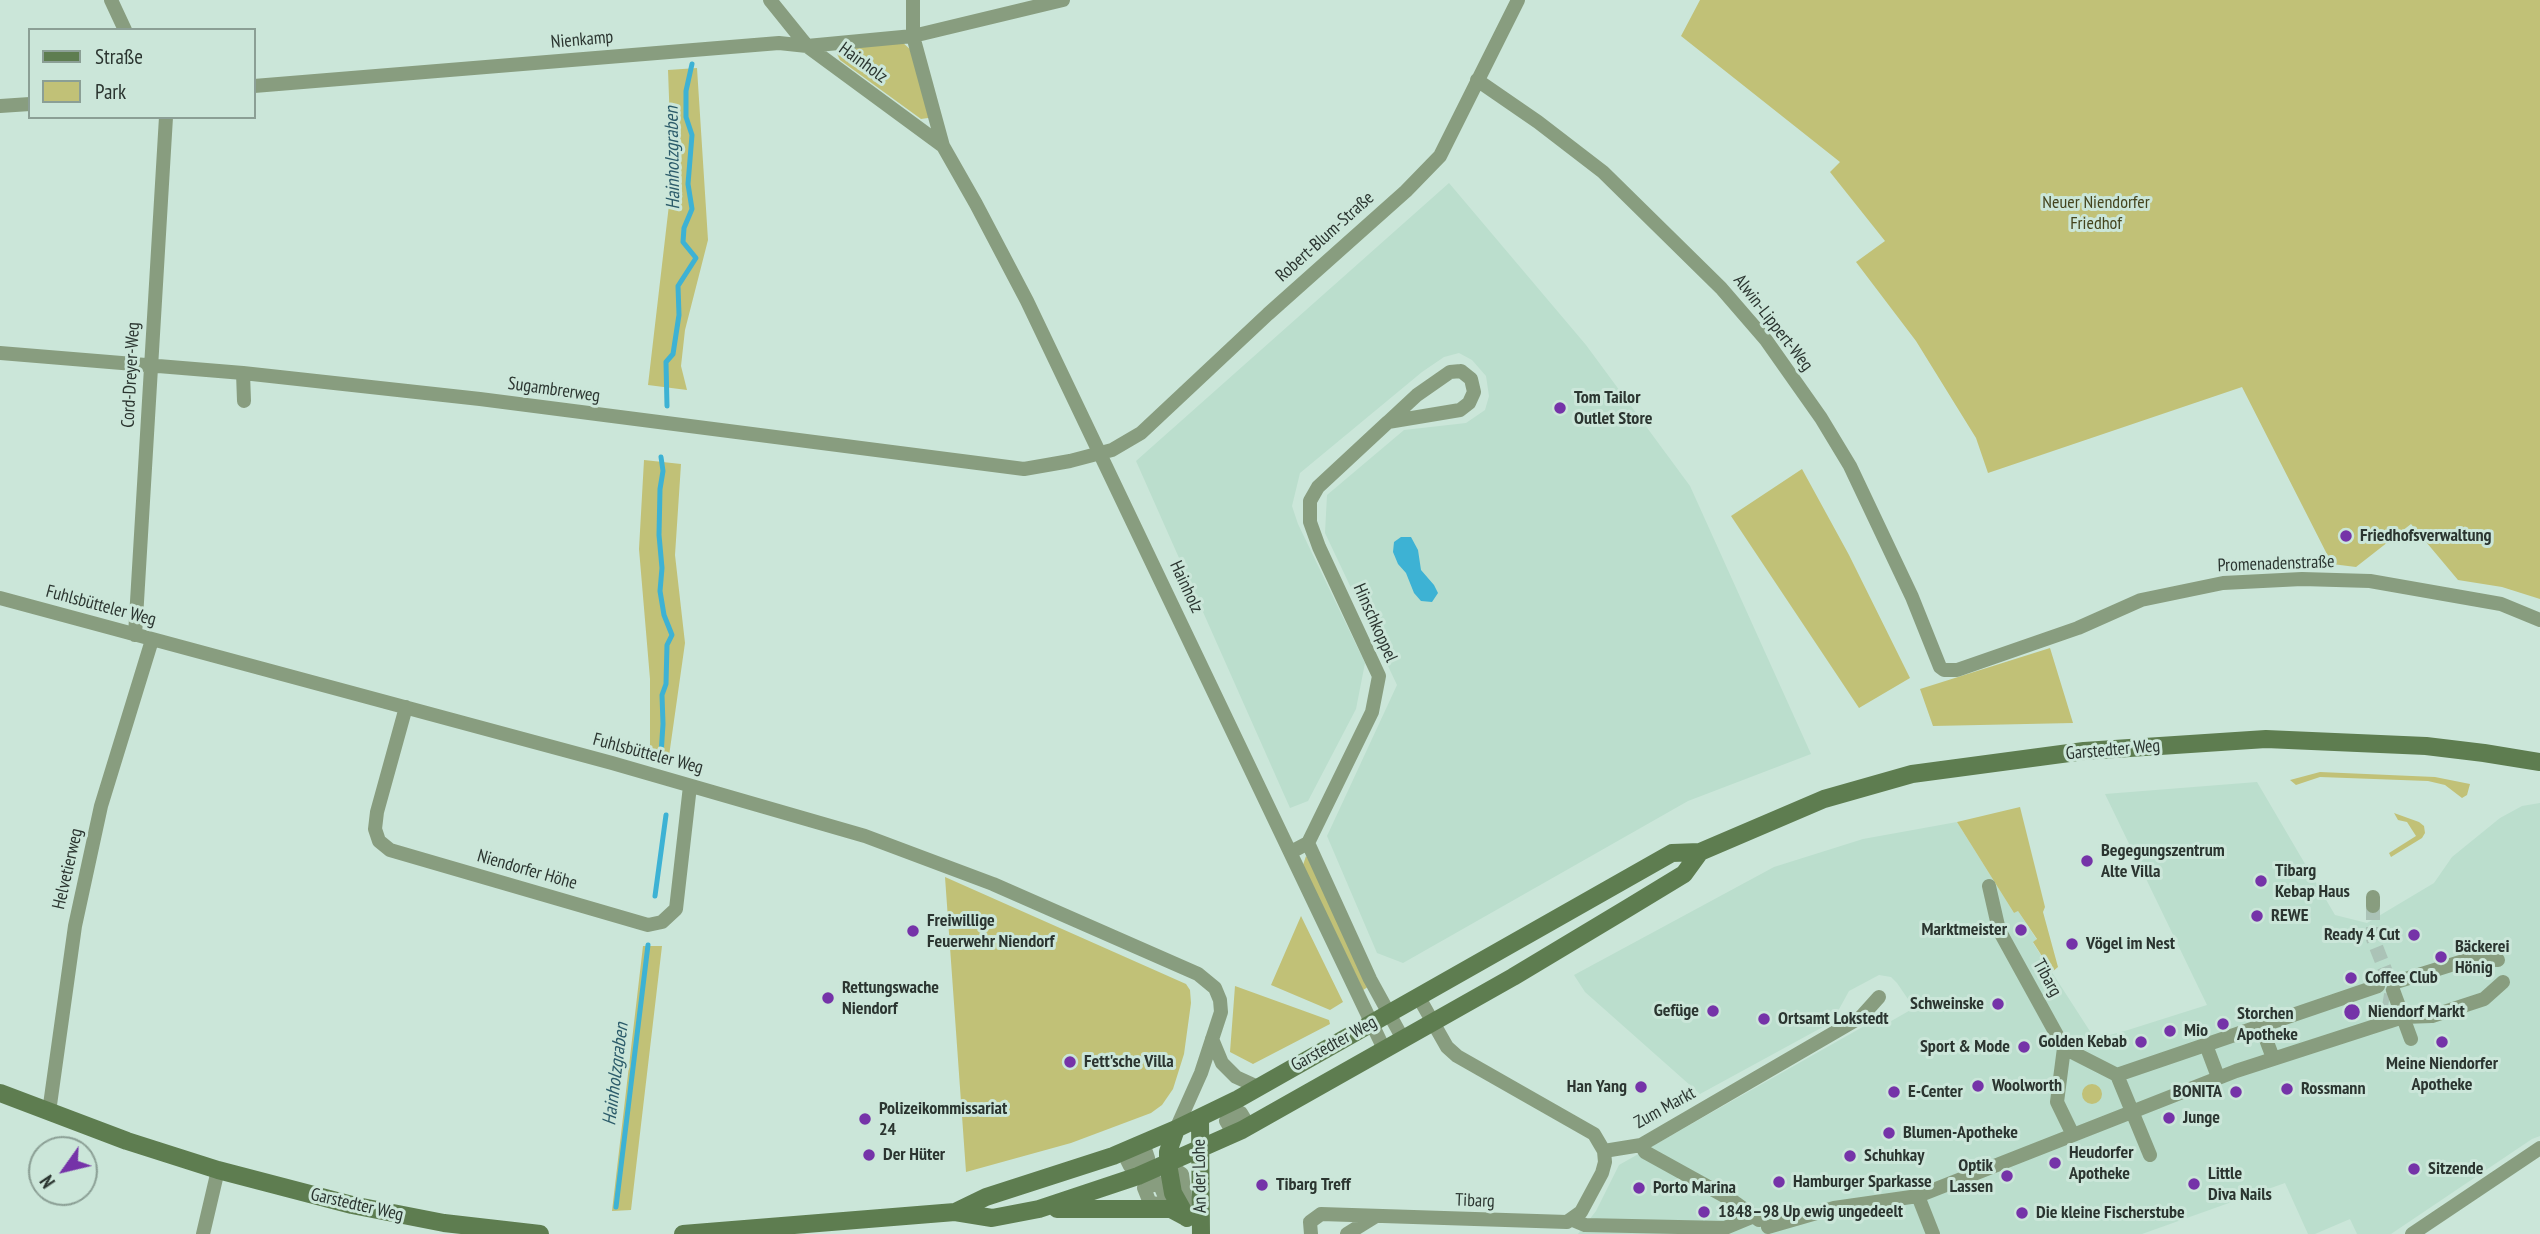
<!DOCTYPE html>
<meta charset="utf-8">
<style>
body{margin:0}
#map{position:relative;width:2540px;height:1234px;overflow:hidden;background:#cbe6d9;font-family:"PT Sans Narrow",sans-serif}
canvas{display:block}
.legend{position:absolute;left:28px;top:28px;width:228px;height:91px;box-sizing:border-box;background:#cbe6d9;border:2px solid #8b9f95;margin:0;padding:9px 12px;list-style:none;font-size:21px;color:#2b3530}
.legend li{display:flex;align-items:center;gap:14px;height:35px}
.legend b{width:35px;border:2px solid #8b9f95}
.north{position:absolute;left:28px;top:1136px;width:70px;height:70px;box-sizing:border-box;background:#cbe6d9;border:2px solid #8b9f95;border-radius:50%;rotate:236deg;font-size:19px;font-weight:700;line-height:28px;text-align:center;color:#2b3530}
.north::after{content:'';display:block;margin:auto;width:24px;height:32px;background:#7533a8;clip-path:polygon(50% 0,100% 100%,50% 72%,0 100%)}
</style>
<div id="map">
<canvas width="2540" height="1234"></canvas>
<ul class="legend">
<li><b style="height:9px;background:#5e7d50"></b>Straße</li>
<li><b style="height:19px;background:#c1c177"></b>Park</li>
</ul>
<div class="north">N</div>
</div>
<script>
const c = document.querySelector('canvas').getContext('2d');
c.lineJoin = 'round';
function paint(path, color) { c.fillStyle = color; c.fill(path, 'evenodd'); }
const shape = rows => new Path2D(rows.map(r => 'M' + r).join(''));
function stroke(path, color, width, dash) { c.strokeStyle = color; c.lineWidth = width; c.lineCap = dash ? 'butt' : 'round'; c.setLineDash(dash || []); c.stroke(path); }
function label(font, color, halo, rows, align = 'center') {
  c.font = font + ' "PT Sans Narrow",sans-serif'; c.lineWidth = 6; c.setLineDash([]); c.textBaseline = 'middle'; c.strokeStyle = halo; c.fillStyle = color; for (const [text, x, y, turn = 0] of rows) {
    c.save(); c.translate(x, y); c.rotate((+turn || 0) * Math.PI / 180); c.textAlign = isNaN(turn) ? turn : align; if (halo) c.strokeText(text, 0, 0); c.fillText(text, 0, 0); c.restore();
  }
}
paint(shape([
 [1449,183,1586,345,1690,486,1811,754,1688,801,1403,963,1377,953,1327,836,1397,685,1325,533,1327,495,1404,430,1466,423,1485,410,1489,396,1486,376,1472,360,1459,353,1444,357,1422,372,1300,473,1292,506,1298,524,1365,663,1356,709,1308,801,1290,808,1136,461],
 [2257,782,2335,915,2367,923,2434,883,2452,857,2500,818,2522,806,2540,803,2540,1136,2532,1139,2391,1234,2357,1234,2350,1219,2315,1234,2308,1234,2285,1183,2142,1234,1578,1234,1596,1211,1619,1165,1866,1025,1886,1024,1914,1008,1897,983,1891,977,1879,975,1849,991,1832,1022,1700,1094,1585,992,1574,975,1774,867,1863,839,1957,822,2014,913,2018,911,2037,940,2033,943,2095,1039,2128,1030,2207,1005,2105,794]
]), '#bbdecd');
paint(shape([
 [1700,0,2540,0,2540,599,2502,587,2458,580,2411,524,2356,567,2332,564,2242,387,1988,473,1976,438,1916,341,1856,262,1885,241,1830,172,1840,162,1681,36],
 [902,42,912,51,930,113,928,118,921,119,840,60,837,54,837,50],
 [697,68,708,240,685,330,681,366,687,390,648,385,672,179,668,70],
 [644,460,681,464,675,555,685,643,669,756,650,753,650,679,639,549],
 [1802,469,1849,555,1910,678,1859,708,1731,516],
 [2050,648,2073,723,1933,726,1920,689],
 [2320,772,2435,777,2470,784,2467,795,2462,798,2445,785,2428,781,2320,777,2296,785,2290,780],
 [2020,807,2045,907,2043,912,2058,967,2052,972,2033,942,2037,939,2018,911,2014,913,1957,822],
 [2394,813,2419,822,2424,826,2425,833,2422,838,2391,857,2389,853,2416,836,2407,822,2398,820],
 [1306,856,1312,864,1368,987,1363,990,1303,865],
 [945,877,1186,984,1190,990,1191,1003,1184,1054,1173,1089,1162,1105,1151,1113,1071,1143,966,1172],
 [1301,916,1343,1002,1330,1010,1271,985],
 [643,946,662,946,631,1210,612,1211],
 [1235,986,1329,1020,1330,1024,1253,1064,1230,1052],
 '2082 1094a10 10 0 1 1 20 0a10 10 0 1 1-20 0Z'
]), '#c1c177');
paint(shape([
 [1401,537,1411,537,1418,550,1421,570,1434,585,1438,593,1432,602,1421,601,1414,593,1406,573,1398,564,1393,552,1394,542]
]), '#3db2d4');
stroke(shape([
 [667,406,666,362,673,354,679,315,678,286,696,258,683,242,684,228,692,209,688,184,692,135,686,117,686,91,692,64],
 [661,755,663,724,662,695,666,684,667,645,672,635,664,615,660,591,662,568,659,535,660,489,663,471,661,457],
 [655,896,666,815],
 [616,1207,648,945]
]), '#3db2d4', 5);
stroke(shape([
 [2373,906,2373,939,2393,990],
 [2383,1000,2389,1001]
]), '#abc3b7', 14, [14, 7]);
stroke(shape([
 [111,0,125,30],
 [770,0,807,46,943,146,976,204,1027,301,1384,1049],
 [913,0,913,36,943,146],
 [1477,80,1538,122,1603,172,1721,288,1766,340,1821,418,1850,466,1912,597,1940,667,1944,670,1957,670,2078,628,2141,600,2223,583,2302,579,2370,581,2501,604,2540,620],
 [254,86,779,43,807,46,913,36,1063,0],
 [0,106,30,104],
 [0,353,243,373,480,399,1024,469,1070,461,1112,450,1141,433,1268,314,1406,191,1440,156,1518,0],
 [1461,371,1471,379,1474,392,1469,403,1460,410,1388,422,1417,395,1450,372,1461,371],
 [243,373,244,401],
 [0,598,612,763,865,836,993,884,1198,974,1215,988,1220,1000,1221,1012,1201,1073,1176,1129],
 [135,635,166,117],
 [406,707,377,812,375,829,379,841,390,850,641,923,648,925,662,922,676,909,690,786],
 [1308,843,1370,979,1403,1039],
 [1291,852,1308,843,1372,712,1379,676,1319,547,1310,522,1310,501,1318,487,1388,422],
 [1989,886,1999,930,2064,1048,2117,1075,2150,1155],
 [2373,906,2373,897],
 [2396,982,2470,959,2498,960],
 [2393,990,2411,1039],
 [2261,1026,2273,1058],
 [1212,1039,1222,1063,1236,1077,1258,1087],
 [2206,1045,2218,1077],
 [2064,1048,2057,1102,2073,1135],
 [2117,1075,2378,986],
 [49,1112,75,926,101,806,152,640],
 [1241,1113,1244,1118,1229,1126,1226,1121,1241,1113],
 [1641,1145,1645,1152,1730,1199,1759,1220],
 [1604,1151,1641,1145,1861,1017,1879,997],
 [1146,1152,1148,1158,1130,1166,1127,1160,1146,1152],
 [1179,1172,1182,1174,1186,1205,1183,1204,1179,1190,1176,1174,1179,1172],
 [1159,1183,1165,1197,1169,1205,1150,1203,1144,1188,1159,1183],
 [1918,1196,1933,1234],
 [1573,1220,1585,1225,1725,1228,1754,1216],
 [1768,1227,1834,1208,1918,1196,2236,1071,2403,1017,2432,1016,2484,999,2503,982],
 [203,1234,218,1170],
 [1311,1234,1310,1222,1321,1214,1567,1222,1581,1212,1602,1173,1605,1162,1604,1151,1594,1134,1457,1056,1447,1047,1418,996],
 [1347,1234,1376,1216],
 [2412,1234,2540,1148]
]), '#889d7f', 14);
stroke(shape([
 [0,1093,127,1141,218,1170,352,1205,444,1223,540,1234],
 [1200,1118,1201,1234],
 [1176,1129,1168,1152,1168,1164,1173,1193,1187,1218],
 [1057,1209,1171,1209,1186,1217],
 [955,1212,992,1218,1039,1209,1138,1176,1242,1130,1513,977,1628,908,1684,874,1700,852],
 [683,1234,955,1212,986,1197,1113,1156,1176,1129,1238,1099,1672,853,1700,852,1824,799,1912,774,2084,751,2266,739,2426,746,2484,753,2540,762]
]), '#5e7d50', 18);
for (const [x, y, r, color] of [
 [1560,408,7,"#7533a8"],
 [2346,536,7,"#7533a8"],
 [2087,861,7,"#7533a8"],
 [2261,881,7,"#7533a8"],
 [2257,916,7,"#7533a8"],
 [2021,930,7,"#7533a8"],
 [913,931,7,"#7533a8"],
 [2414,935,7,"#7533a8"],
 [2072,944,7,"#7533a8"],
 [2441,957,7,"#7533a8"],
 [2351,978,7,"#7533a8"],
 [828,998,7,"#7533a8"],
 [1998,1004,7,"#7533a8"],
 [1713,1011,7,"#7533a8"],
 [2352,1012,9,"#7533a8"],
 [1764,1019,7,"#7533a8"],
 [2223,1024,7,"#7533a8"],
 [2170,1031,7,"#7533a8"],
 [2141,1042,7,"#7533a8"],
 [2442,1042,7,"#7533a8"],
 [2024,1047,7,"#7533a8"],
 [1070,1062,7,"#7533a8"],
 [1978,1086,7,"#7533a8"],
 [1641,1087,7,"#7533a8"],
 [2287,1089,7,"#7533a8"],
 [1894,1092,7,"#7533a8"],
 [2236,1092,7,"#7533a8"],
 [2169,1118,7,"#7533a8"],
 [865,1119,7,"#7533a8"],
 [1889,1133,7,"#7533a8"],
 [869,1155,7,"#7533a8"],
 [1850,1156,7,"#7533a8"],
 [2055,1163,7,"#7533a8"],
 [2414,1169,7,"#7533a8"],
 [2007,1176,7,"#7533a8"],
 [1779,1182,7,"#7533a8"],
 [2194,1184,7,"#7533a8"],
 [1262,1185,7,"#7533a8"],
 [1639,1188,7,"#7533a8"],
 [1704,1212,7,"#7533a8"],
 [2022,1213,7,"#7533a8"]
]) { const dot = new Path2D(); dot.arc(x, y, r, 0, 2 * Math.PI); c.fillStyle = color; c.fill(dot); stroke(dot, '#cbe6d9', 2.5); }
label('18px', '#2b3530', '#cbe6d9', [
 ["Nienkamp",582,40,-5],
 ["Hainholz",863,63,36],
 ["Robert-Blum-Straße",1325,237,-42],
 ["Alwin-Lippert-Weg",1773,323,52],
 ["Cord-Dreyer-Weg",131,375,-87],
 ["Sugambrerweg",554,390,8],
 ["Promenadenstraße",2276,564,-2],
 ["Hainholz",1186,587,65],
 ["Fuhlsbütteler Weg",101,606,15],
 ["Hinschkoppel",1375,623,66],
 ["Garstedter Weg",2113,750,-5],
 ["Fuhlsbütteler Weg",648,754,15],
 ["Helvetierweg",68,869,-77],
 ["Niendorfer Höhe",527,870,16],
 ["Tibarg",2047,978,61],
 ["Garstedter Weg",1334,1044,-29],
 ["Zum Markt",1665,1108,-29],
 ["An der Lohe",1200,1176,-91],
 ["Tibarg",1475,1201,2],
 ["Garstedter Weg",357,1205,13]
]);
label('18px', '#44441e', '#cbe6d9', [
 ["Neuer Niendorfer",2096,203],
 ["Friedhof",2096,224]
]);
label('bold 18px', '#2b3530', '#cbe6d9', [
 ["Tom Tailor",1574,398],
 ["Outlet Store",1574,419],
 ["Friedhofsverwaltung",2360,536],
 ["Begegungszentrum",2101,851],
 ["Alte Villa",2101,872],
 ["Tibarg",2275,871],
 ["Kebap Haus",2275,892],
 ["REWE",2271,916],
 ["Freiwillige",927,921],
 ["Feuerwehr Niendorf",927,942],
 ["Marktmeister",2007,930,"right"],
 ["Ready 4 Cut",2400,935,"right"],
 ["Vögel im Nest",2086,944],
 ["Bäckerei",2455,947],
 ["Hönig",2455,968],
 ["Coffee Club",2365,978],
 ["Rettungswache",842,988],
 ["Niendorf",842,1009],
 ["Schweinske",1984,1004,"right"],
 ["Gefüge",1699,1011,"right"],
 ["Niendorf Markt",2368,1012],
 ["Storchen",2237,1014],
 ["Apotheke",2237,1035],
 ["Ortsamt Lokstedt",1778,1019],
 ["Mio",2184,1031],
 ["Golden Kebab",2127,1042,"right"],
 ["Sport & Mode",2010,1047,"right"],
 ["Fett'sche Villa",1084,1062],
 ["Meine Niendorfer",2442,1064,"center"],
 ["Apotheke",2442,1085,"center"],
 ["Woolworth",1992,1086],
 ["Han Yang",1627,1087,"right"],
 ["Rossmann",2301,1089],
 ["E-Center",1908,1092],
 ["BONITA",2222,1092,"right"],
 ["Polizeikommissariat",879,1109],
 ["24",879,1130],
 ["Junge",2183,1118],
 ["Blumen-Apotheke",1903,1133],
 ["Heudorfer",2069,1153],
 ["Apotheke",2069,1174],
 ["Der Hüter",883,1155],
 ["Schuhkay",1864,1156],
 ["Optik",1993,1166,"right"],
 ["Lassen",1993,1187,"right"],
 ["Sitzende",2428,1169],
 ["Little",2208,1174],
 ["Diva Nails",2208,1195],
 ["Hamburger Sparkasse",1793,1182],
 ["Tibarg Treff",1276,1185],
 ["Porto Marina",1653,1188],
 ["1848–98 Up ewig ungedeelt",1718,1212],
 ["Die kleine Fischerstube",2036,1213]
], 'left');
label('italic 19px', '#2b5b6a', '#cbe6d9', [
 ["Hainholzgraben",673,158,-91],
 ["Hainholzgraben",616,1074,-83]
]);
</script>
